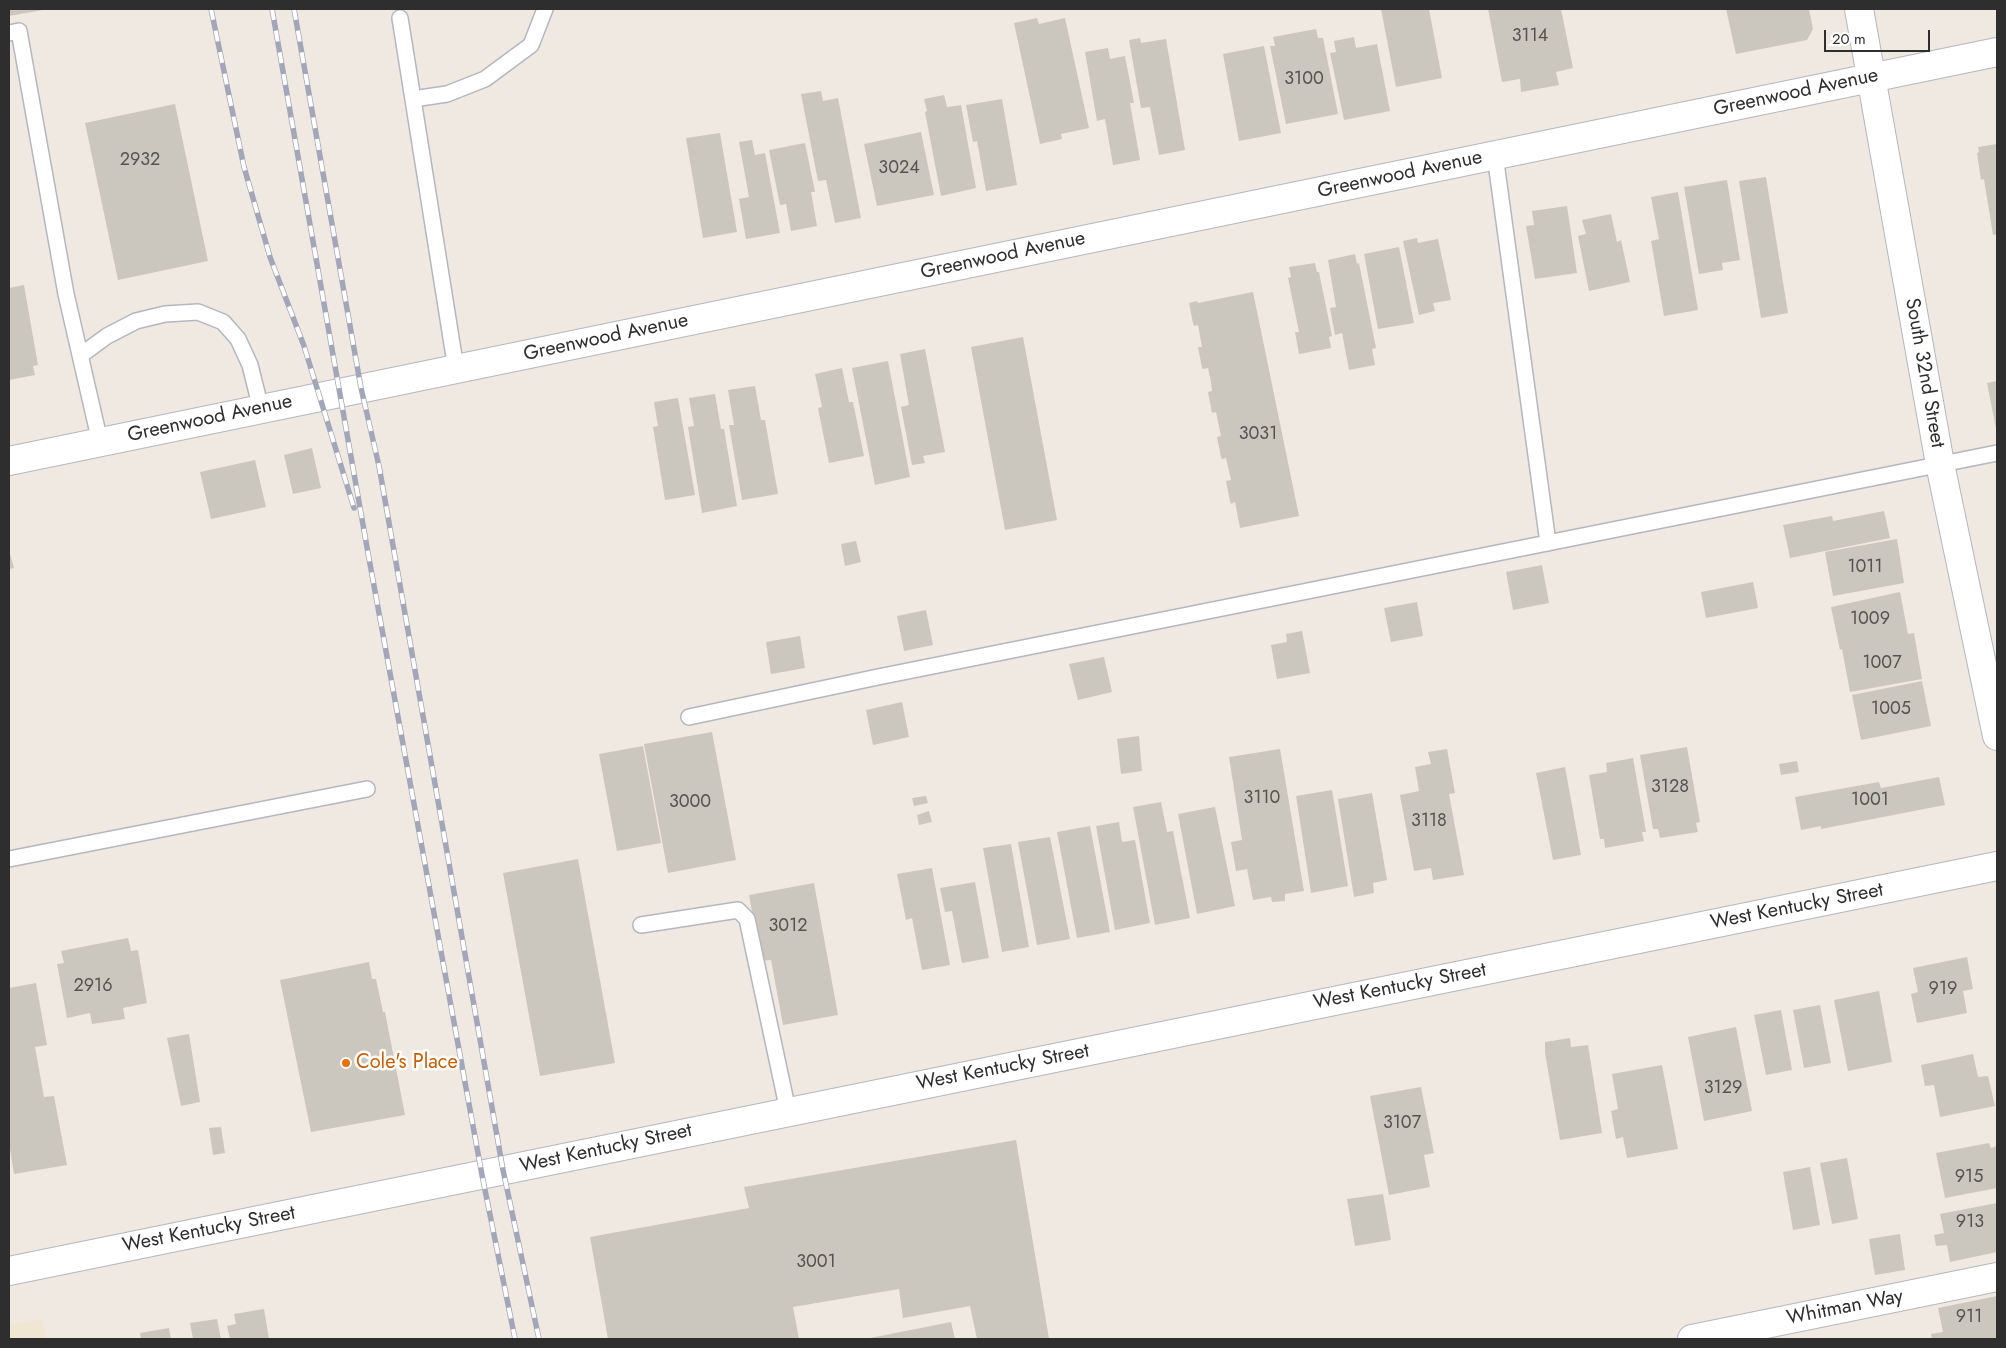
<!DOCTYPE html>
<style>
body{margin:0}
#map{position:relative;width:2006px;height:1348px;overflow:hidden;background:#efe9e1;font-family:Jost,sans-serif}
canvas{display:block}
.frame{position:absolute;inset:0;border:10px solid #2e2e2e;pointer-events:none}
.scale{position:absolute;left:1824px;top:30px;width:106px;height:22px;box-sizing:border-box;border:2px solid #2e2e2e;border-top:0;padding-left:6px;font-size:15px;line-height:18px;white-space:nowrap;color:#2e2e2e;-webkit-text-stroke:4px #fff;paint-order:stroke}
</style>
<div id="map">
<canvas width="2006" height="1348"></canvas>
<div class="frame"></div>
<div class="scale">20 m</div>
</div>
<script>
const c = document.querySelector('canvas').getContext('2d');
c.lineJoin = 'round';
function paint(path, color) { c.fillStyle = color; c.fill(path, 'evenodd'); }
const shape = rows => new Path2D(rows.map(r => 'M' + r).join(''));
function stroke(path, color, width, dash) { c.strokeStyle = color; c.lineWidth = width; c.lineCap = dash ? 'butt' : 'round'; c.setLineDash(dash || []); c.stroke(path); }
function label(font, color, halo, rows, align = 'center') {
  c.font = font + ' Jost,sans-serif'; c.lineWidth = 5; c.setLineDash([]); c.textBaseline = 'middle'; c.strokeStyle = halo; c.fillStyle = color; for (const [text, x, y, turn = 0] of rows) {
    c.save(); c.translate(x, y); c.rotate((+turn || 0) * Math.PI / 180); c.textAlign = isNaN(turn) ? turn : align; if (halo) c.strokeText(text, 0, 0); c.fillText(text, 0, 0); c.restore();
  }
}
paint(shape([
 [42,1319,46,1339,9,1339,9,1325]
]), '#f0e6d1');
paint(shape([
 [9,9,42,9,43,10,9,16],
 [1381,9,1429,9,1442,78,1396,87],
 [1488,9,1561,9,1573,68,1556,72,1559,85,1521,92,1520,79,1502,82],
 [1726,9,1809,9,1813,29,1807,40,1736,54],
 [1037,18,1039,24,1065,18,1089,128,1061,134,1062,139,1040,144,1014,23],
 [1316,29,1318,38,1323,38,1338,114,1286,124,1270,46,1275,46,1273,37],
 [1354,37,1356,48,1377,44,1390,111,1344,120,1330,53,1336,52,1334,41],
 [1140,38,1141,43,1166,39,1185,150,1159,155,1150,107,1141,108,1129,40],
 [1264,46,1281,133,1239,141,1223,54],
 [1108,48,1110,59,1125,56,1134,103,1130,103,1140,160,1114,165,1113,165,1105,119,1097,121,1085,52],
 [821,91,823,101,838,98,861,218,835,223,826,180,818,181,801,94],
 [944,95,947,107,961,105,976,188,941,196,925,112,927,111,924,99],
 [1002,99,1017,185,986,191,977,141,973,142,966,105],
 [175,104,208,261,118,280,85,123],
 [921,132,934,195,877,206,864,144],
 [720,133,737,232,703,238,686,138],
 [752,140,755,155,765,153,780,233,746,239,739,199,749,197,739,142],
 [805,143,815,192,811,192,817,226,791,231,786,204,780,205,769,150],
 [1997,144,1997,234,1993,235,1984,179,1981,180,1977,153,1979,152,1978,147],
 [1766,177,1788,313,1761,318,1739,181],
 [1727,180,1740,260,1722,263,1723,270,1699,274,1684,187],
 [1678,192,1698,310,1664,316,1651,241,1659,239,1651,197],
 [1567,206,1577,273,1535,279,1526,226,1534,225,1532,211],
 [1611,214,1617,242,1621,240,1630,282,1589,291,1578,236,1586,234,1582,220],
 [1417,238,1418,243,1438,239,1451,300,1433,303,1435,311,1419,315,1403,241],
 [1399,247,1414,323,1378,329,1364,254],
 [1355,254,1357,264,1359,263,1376,348,1372,349,1375,365,1349,370,1342,333,1335,335,1330,308,1336,307,1328,260],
 [1315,263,1317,272,1319,272,1332,336,1329,337,1331,348,1299,354,1295,332,1299,332,1288,278,1291,277,1289,267],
 [24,285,38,365,33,366,35,375,9,380,9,288],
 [1253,292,1299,516,1240,528,1235,502,1231,504,1230,501,1226,481,1231,480,1226,458,1222,459,1221,457,1217,437,1221,436,1216,412,1212,413,1208,392,1212,391,1211,382,1208,368,1203,369,1202,368,1198,347,1202,347,1198,325,1194,326,1193,323,1189,303,1197,301,1198,303],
 [1023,337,1057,520,1005,530,971,347],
 [925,349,945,452,923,456,925,463,912,465,901,407,909,405,900,354],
 [888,361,910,477,875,485,852,368],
 [842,368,849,402,853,402,864,456,829,463,818,408,822,407,815,374],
 [1997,381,1997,429,1996,429,1987,383],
 [755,386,761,420,765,420,778,494,742,500,729,425,734,425,728,390],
 [715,394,721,429,724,429,737,506,702,513,688,427,694,426,689,398],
 [678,398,695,495,665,500,653,427,658,426,654,402],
 [312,448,321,488,293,494,284,455],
 [255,460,266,507,211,519,200,472],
 [1884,511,1890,538,1790,558,1783,525,1832,516,1833,521],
 [1897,539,1904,583,1833,596,1825,552],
 [856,541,861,562,845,566,841,544],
 [9,550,14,568,9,569],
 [1542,565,1549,603,1513,610,1506,572],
 [1753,582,1758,608,1706,618,1701,592],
 [1900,592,1908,634,1914,633,1922,679,1850,692,1842,649,1840,650,1831,607],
 [1417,602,1423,636,1391,642,1384,608],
 [926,610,933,645,904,651,897,616],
 [1302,631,1310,673,1277,679,1271,645,1287,642,1286,634],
 [800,636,805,668,771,674,766,642],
 [1104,657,1112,692,1078,700,1069,664],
 [1922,681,1931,726,1861,740,1852,695],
 [902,702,909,737,873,745,866,710],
 [712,732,736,860,668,873,644,744],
 [1139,736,1142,771,1121,774,1117,739],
 [643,746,661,843,617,851,599,754],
 [1687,747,1700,822,1696,823,1698,832,1660,838,1658,829,1653,829,1640,755],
 [1280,749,1304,891,1285,894,1285,901,1272,902,1271,897,1253,900,1247,869,1236,871,1231,842,1242,840,1229,757],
 [1447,749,1455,793,1449,794,1464,875,1433,880,1431,868,1414,871,1400,795,1419,791,1415,767,1431,764,1428,752],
 [1633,758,1646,832,1642,832,1644,841,1605,848,1604,839,1600,839,1589,775,1607,772,1606,763],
 [1797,761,1799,772,1781,775,1779,764],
 [1565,767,1581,855,1553,860,1536,773],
 [1939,777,1945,805,1821,829,1821,826,1801,830,1795,797,1879,782,1881,788],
 [1332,790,1348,886,1311,893,1296,796],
 [1372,793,1387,880,1373,883,1374,893,1354,897,1338,799],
 [926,796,928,803,914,806,912,798],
 [1161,802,1167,832,1173,831,1190,918,1155,925,1133,807],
 [1215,807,1235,906,1197,914,1178,814],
 [929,811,932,822,919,825,917,815],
 [1119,822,1122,842,1135,840,1150,923,1115,930,1096,826],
 [1090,826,1110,932,1077,938,1057,832],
 [1050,837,1070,939,1037,945,1018,842],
 [1011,844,1029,947,1002,952,983,848],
 [578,859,615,1063,540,1076,503,873],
 [932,868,950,965,922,970,912,918,906,920,897,874],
 [975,882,989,958,962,963,952,911,945,912,940,888],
 [814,883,838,1015,783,1025,771,960,761,961,749,895],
 [128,938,131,951,138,950,147,1003,123,1008,125,1019,92,1024,90,1013,67,1018,57,964,64,963,61,951],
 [1967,957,1973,989,1963,991,1967,1013,1917,1023,1911,994,1918,992,1913,968],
 [369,962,372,979,376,979,383,1012,385,1012,405,1115,311,1132,280,980],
 [36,983,47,1045,35,1047,44,1097,54,1096,67,1165,14,1174,9,1143,9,988],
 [1879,991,1892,1062,1848,1071,1834,1000],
 [1820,1005,1831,1063,1804,1068,1793,1010],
 [1781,1010,1792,1070,1766,1075,1754,1015],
 [1736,1027,1752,1111,1704,1121,1688,1037],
 [189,1034,200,1102,181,1106,167,1038],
 [1570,1038,1571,1047,1588,1045,1602,1133,1560,1140,1545,1053,1545,1042],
 [1973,1054,1978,1077,1988,1076,1995,1106,1940,1117,1934,1085,1925,1086,1921,1065],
 [1662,1065,1678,1149,1627,1158,1623,1137,1616,1139,1611,1111,1618,1109,1612,1074],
 [1421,1087,1434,1153,1424,1155,1430,1187,1389,1195,1370,1096],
 [221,1127,225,1153,213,1155,209,1128],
 [1016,1140,1049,1339,977,1339,970,1306,903,1318,899,1289,793,1307,799,1339,608,1339,590,1237,749,1208,744,1187],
 [1989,1143,1991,1148,1997,1146,1997,1188,1945,1198,1936,1153],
 [1847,1158,1858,1219,1832,1224,1820,1163],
 [1810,1167,1820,1225,1793,1230,1783,1172],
 [1383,1194,1391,1240,1355,1246,1347,1199],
 [1997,1203,1997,1252,1950,1262,1947,1245,1936,1246,1934,1235,1944,1233,1940,1214],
 [1900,1234,1905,1270,1875,1275,1869,1239],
 [1997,1296,1997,1339,1932,1339,1931,1334,1943,1332,1938,1308],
 [264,1309,269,1339,230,1339,227,1326,236,1324,234,1314],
 [217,1319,221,1339,193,1339,190,1323],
 [951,1322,955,1339,871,1339,870,1338],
 [169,1328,171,1339,141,1339,140,1333]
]), '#cbc7bf');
const service = shape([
 [400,18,456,369],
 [9,33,19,31,66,294,100,442],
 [413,99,447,94,485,79,531,45,545,9],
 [1495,155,1548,543],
 [81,355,107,336,136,321,165,314,198,312,223,322,238,339,250,365,261,409],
 [689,717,878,677,1997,453],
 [9,859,367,789],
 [641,925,738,910,747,919,788,1111]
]);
const minor = shape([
 [1859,9,1940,464,1997,736],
 [9,461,1997,52],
 [9,1271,1997,866],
 [1692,1339,1997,1277]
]);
stroke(service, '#b4b7c1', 18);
stroke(minor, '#b4b7c1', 30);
stroke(service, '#fff', 15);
stroke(minor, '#fff', 28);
const rail = shape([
 [211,9,244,167,270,257,304,346,354,508],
 [272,9,368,553,482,1175,515,1339],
 [294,9,361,388,379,466,503,1170,539,1339]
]);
stroke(rail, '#a3a6b8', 5.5);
stroke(rail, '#fff', 4, [11]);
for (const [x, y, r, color] of [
 [346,1063,5,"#e8710a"]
]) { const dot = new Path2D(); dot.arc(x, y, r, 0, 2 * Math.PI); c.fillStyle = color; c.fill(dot); stroke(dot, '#fff', 2); }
label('18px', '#555452', null, [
 ["3114",1530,37],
 ["3100",1304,80],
 ["2932",140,161],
 ["3024",899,169],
 ["3031",1258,435],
 ["1011",1865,568],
 ["1009",1870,620],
 ["1007",1882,664],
 ["1005",1891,710],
 ["3128",1670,788],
 ["3110",1262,799],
 ["1001",1870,801],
 ["3000",690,803],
 ["3118",1429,822],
 ["3012",788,927],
 ["2916",93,987],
 ["919",1943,990],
 ["3129",1723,1089],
 ["3107",1402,1124],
 ["915",1969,1178],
 ["913",1970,1223],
 ["3001",816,1263],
 ["911",1969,1318]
]);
label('20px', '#2e2e2e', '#fff', [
 ["Greenwood Avenue",1796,93,-12],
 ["Greenwood Avenue",1400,175,-12],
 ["Greenwood Avenue",1003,256,-12],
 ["Greenwood Avenue",606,338,-12],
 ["South 32nd Street",1924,373,80],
 ["Greenwood Avenue",210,419,-12],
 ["West Kentucky Street",1797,907,-11],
 ["West Kentucky Street",1400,987,-11],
 ["West Kentucky Street",1003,1068,-11],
 ["West Kentucky Street",606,1149,-12],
 ["West Kentucky Street",209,1230,-11],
 ["Whitman Way",1845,1308,-11]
]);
label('20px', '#c56008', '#fff', [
 ["Cole's Place",356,1063]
], 'left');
</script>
